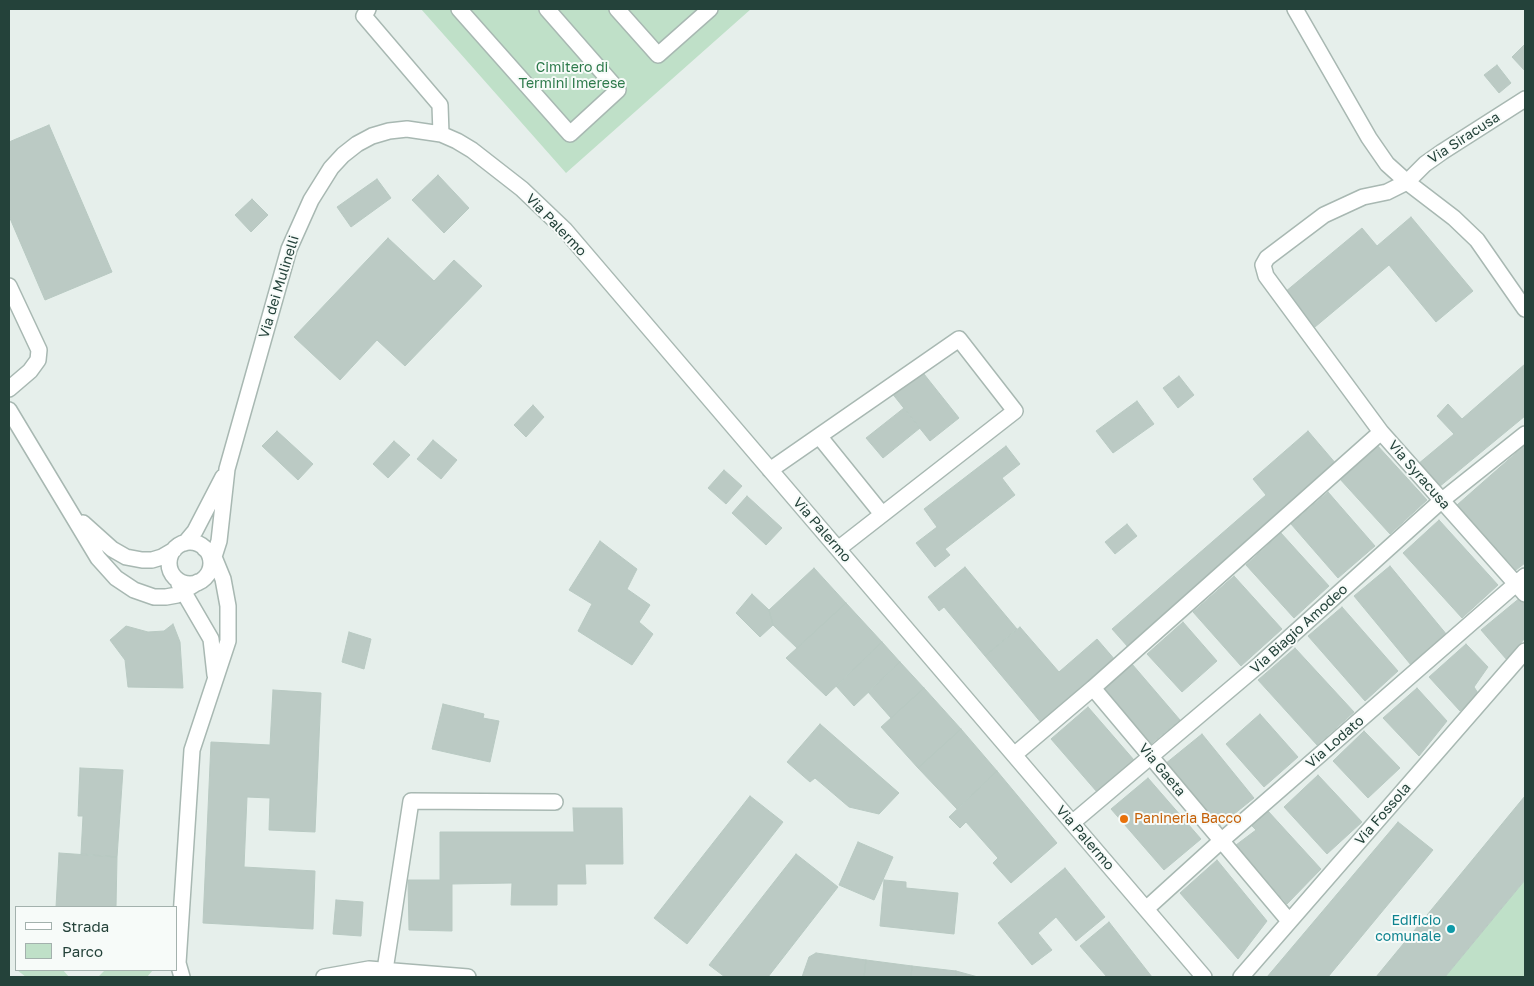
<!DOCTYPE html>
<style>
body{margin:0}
#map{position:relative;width:1534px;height:986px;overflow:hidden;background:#e6efeb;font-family:"Golos Text",sans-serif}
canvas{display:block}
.frame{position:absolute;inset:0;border:10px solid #24423a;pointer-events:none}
.legend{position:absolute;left:15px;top:906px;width:162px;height:65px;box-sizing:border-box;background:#f7fbf9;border:1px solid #a3b1ad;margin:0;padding:6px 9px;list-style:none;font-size:15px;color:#24423a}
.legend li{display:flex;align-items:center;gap:10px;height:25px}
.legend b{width:25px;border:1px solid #a3b1ad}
</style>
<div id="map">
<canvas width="1534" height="986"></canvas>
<div class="frame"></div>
<ul class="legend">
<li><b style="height:6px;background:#fff"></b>Strada</li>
<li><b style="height:14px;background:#bfe0c8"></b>Parco</li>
</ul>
</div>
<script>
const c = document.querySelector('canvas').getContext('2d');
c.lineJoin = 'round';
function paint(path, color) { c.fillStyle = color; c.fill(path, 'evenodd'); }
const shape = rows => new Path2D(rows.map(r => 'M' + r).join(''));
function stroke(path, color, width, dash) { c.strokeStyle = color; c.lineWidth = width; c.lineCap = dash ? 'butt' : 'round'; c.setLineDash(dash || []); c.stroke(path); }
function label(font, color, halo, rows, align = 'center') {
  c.font = font + ' "Golos Text",sans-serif'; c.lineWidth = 4; c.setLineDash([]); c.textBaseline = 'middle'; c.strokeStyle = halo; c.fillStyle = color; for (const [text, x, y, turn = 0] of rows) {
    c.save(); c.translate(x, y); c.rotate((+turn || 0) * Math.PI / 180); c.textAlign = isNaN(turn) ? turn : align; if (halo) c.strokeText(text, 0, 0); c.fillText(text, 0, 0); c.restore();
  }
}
paint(shape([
 [421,9,751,9,566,173],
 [1525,880,1525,977,1445,977],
 [17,970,63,970,69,977,26,977],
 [105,970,153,970,147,977,98,977]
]), '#bfe0c8');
const building = shape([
 [1525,44,1525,71,1512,57,1525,44],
 [1497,65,1511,83,1499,93,1484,75,1497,65],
 [49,125,112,272,45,300,9,216,9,142,49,125],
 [438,175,469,208,444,233,412,200,438,175],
 [377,179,391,198,351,227,337,207,377,179],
 [252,199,268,215,251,232,235,215,252,199],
 [1411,217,1473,291,1436,322,1389,265,1315,327,1285,292,1362,228,1377,246,1411,217],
 [388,238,434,281,454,260,482,286,405,366,377,340,340,380,294,337,388,238],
 [1525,364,1525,416,1439,487,1418,464,1454,434,1437,416,1448,404,1462,419,1525,364],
 [920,369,959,418,930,441,891,392,920,369],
 [1179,376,1194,395,1178,408,1163,388,1179,376],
 [1137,401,1154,424,1113,453,1096,431,1137,401],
 [533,405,544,417,526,437,514,425,533,405],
 [904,408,920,428,883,458,866,438,904,408],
 [277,431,313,464,298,480,262,446,277,431],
 [1308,431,1337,465,1128,647,1112,629,1266,495,1253,479,1308,431],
 [433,440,457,460,441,479,417,459,433,440],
 [394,441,410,455,388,478,373,464,394,441],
 [1376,444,1427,500,1390,534,1339,478,1376,444],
 [1006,446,1020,464,1002,478,1015,495,945,549,950,555,935,567,916,543,937,527,924,509,1006,446],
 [1524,446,1525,563,1516,570,1457,505,1524,446],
 [724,470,742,486,726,504,708,488,724,470],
 [1328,492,1375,546,1338,578,1291,524,1328,492],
 [747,496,782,528,766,545,732,513,747,496],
 [1439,520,1498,585,1462,618,1403,553,1439,520],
 [1127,524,1137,536,1115,554,1105,542,1127,524],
 [1281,533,1329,586,1294,618,1246,565,1281,533],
 [600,541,637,569,627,589,650,605,639,622,653,634,632,665,578,631,592,604,569,590,600,541],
 [1390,566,1447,635,1411,665,1354,596,1390,566],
 [965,567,1017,629,985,656,944,607,939,611,928,597,965,567],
 [814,568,846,603,797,648,773,625,769,610,814,568],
 [1234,576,1282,629,1241,666,1193,612,1234,576],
 [752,594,769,610,773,625,760,637,736,613,752,594],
 [1521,597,1525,602,1525,638,1507,660,1481,630,1521,597],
 [846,603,882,642,826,696,786,658,846,603],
 [1342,607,1398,671,1365,701,1308,636,1342,607],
 [1183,622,1217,661,1182,692,1147,654,1183,622],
 [173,624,180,642,183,688,128,687,125,660,110,640,126,626,148,632,164,631,173,624],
 [1020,627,1059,672,1097,639,1116,661,1043,725,985,656,1020,627],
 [349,632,371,639,364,669,342,662,349,632],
 [882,642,900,662,854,706,836,686,882,642],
 [1466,644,1488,667,1474,687,1478,693,1460,711,1429,677,1466,644],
 [1295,648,1354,712,1317,745,1258,680,1295,648],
 [900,662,924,688,891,718,868,692,900,662],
 [1132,664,1180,720,1147,747,1100,691,1132,664],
 [924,688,961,729,918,768,881,727,924,688],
 [1417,688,1447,721,1419,756,1383,718,1417,688],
 [273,690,321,693,315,832,269,830,270,798,247,797,244,867,315,871,313,929,203,923,211,742,270,745,273,690],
 [443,704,484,714,483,718,499,721,490,762,432,749,443,704],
 [1088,707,1134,760,1097,792,1051,739,1088,707],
 [1260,714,1298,757,1264,787,1226,744,1260,714],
 [820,724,899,793,879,814,849,807,815,778,810,782,787,762,820,724],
 [961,729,997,771,957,809,918,768,961,729],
 [1364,731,1400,768,1368,798,1333,761,1364,731],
 [1202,734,1254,798,1218,827,1165,764,1202,734],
 [80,768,123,770,117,857,81,854,83,816,78,816,80,768],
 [997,771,1057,843,1011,883,993,863,998,858,966,822,960,828,949,817,997,771],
 [1318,775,1362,822,1327,854,1284,807,1318,775],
 [1148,778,1201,839,1164,870,1111,809,1148,778],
 [750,796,783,822,687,944,654,918,750,796],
 [1525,796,1525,880,1445,977,1376,977,1525,796],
 [573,808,622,808,623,864,585,864,586,884,557,884,557,905,511,905,512,883,452,884,452,931,409,930,408,880,440,880,440,832,574,832,573,808],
 [1268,811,1321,869,1287,904,1236,845,1256,830,1252,826,1268,811],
 [1398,822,1433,850,1328,977,1267,977,1398,822],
 [858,842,893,857,874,900,839,885,858,842],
 [59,853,117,857,116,907,56,907,59,853],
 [796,854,838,887,768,977,725,977,709,965,796,854],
 [1217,860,1267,921,1238,959,1180,893,1217,860],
 [1065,868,1105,917,1076,941,1056,917,1038,933,1052,950,1032,965,998,923,1065,868],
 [884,880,906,882,906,888,958,893,954,934,880,926,884,880],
 [336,900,363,902,361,936,333,934,336,900],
 [1109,922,1152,977,1107,977,1080,946,1109,922],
 [816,953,866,960,864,977,802,977,809,957,816,953],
 [866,960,912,966,911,977,864,977,866,960],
 [912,966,956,971,956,977,911,977,912,966],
 [956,971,978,977,956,977,956,971]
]);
paint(building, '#bbcac4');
stroke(building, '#b8c9c2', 1);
const minor = shape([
 [368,9,364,16,440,105,441,134],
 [459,9,570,134,618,90,547,9],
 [617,9,658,55,710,9],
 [1295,9,1369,138,1387,164,1407,182,1454,218,1477,240,1525,309],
 [1525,99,1442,152,1425,164,1407,182,1387,192,1363,197,1324,215,1267,258,1263,265,1266,276,1381,432,1525,594],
 [9,286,39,350,38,360,30,371,9,389],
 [9,410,98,558,116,578,134,590,154,597,166,597,177,595,198,582],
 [819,436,882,514],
 [770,470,959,339,1015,411,838,549],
 [83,523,112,549,126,557,142,560,152,560,162,557,174,550],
 '169 563a21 21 0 1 1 42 0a21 21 0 1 1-42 0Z',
 [185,543,195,531,223,477],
 [211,566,219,541,227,469,289,249,311,200,331,168,343,155,357,144,372,136,389,131,407,129,441,134,457,141,472,150,522,189,565,230,1204,977],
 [179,584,211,639,215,675],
 [1093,688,1289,921],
 [1014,755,1093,688,1381,432],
 [1072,823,1260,664,1441,501,1525,434],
 [1146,909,1221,841,1525,576],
 [385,970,411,801,555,802],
 [182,977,178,963,192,750,228,641,228,606,223,579,214,557,204,548],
 [324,977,369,969,468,977],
 [1241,977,1525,651]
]);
stroke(minor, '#a8b8b2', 18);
stroke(minor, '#fff', 15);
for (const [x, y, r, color] of [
 [1124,819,5,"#e8710a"],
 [1451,929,5,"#0f9aa8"]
]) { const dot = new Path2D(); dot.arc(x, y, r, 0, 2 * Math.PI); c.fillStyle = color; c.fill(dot); stroke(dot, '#f7fbf9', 2); }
label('14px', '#2d7a4b', '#f7fbf9', [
 ["Cimitero di",572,68],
 ["Termini Imerese",572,84]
]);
label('14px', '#24423a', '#f7fbf9', [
 ["Via Siracusa",1464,138,-33],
 ["Via Palermo",556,225,46],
 ["Via dei Mulinelli",279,287,-73],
 ["Via Syracusa",1419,475,49],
 ["Via Palermo",822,530,49],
 ["Via Biagio Amodeo",1299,629,-42],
 ["Via Lodato",1335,742,-41],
 ["Via Gaeta",1162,770,50],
 ["Via Fossola",1383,814,-49],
 ["Via Palermo",1085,838,49]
]);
label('14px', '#c56008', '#f7fbf9', [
 ["Panineria Bacco",1134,819]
], 'left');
label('14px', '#0d838f', '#f7fbf9', [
 ["Edificio",1441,921],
 ["comunale",1441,937]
], 'right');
</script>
